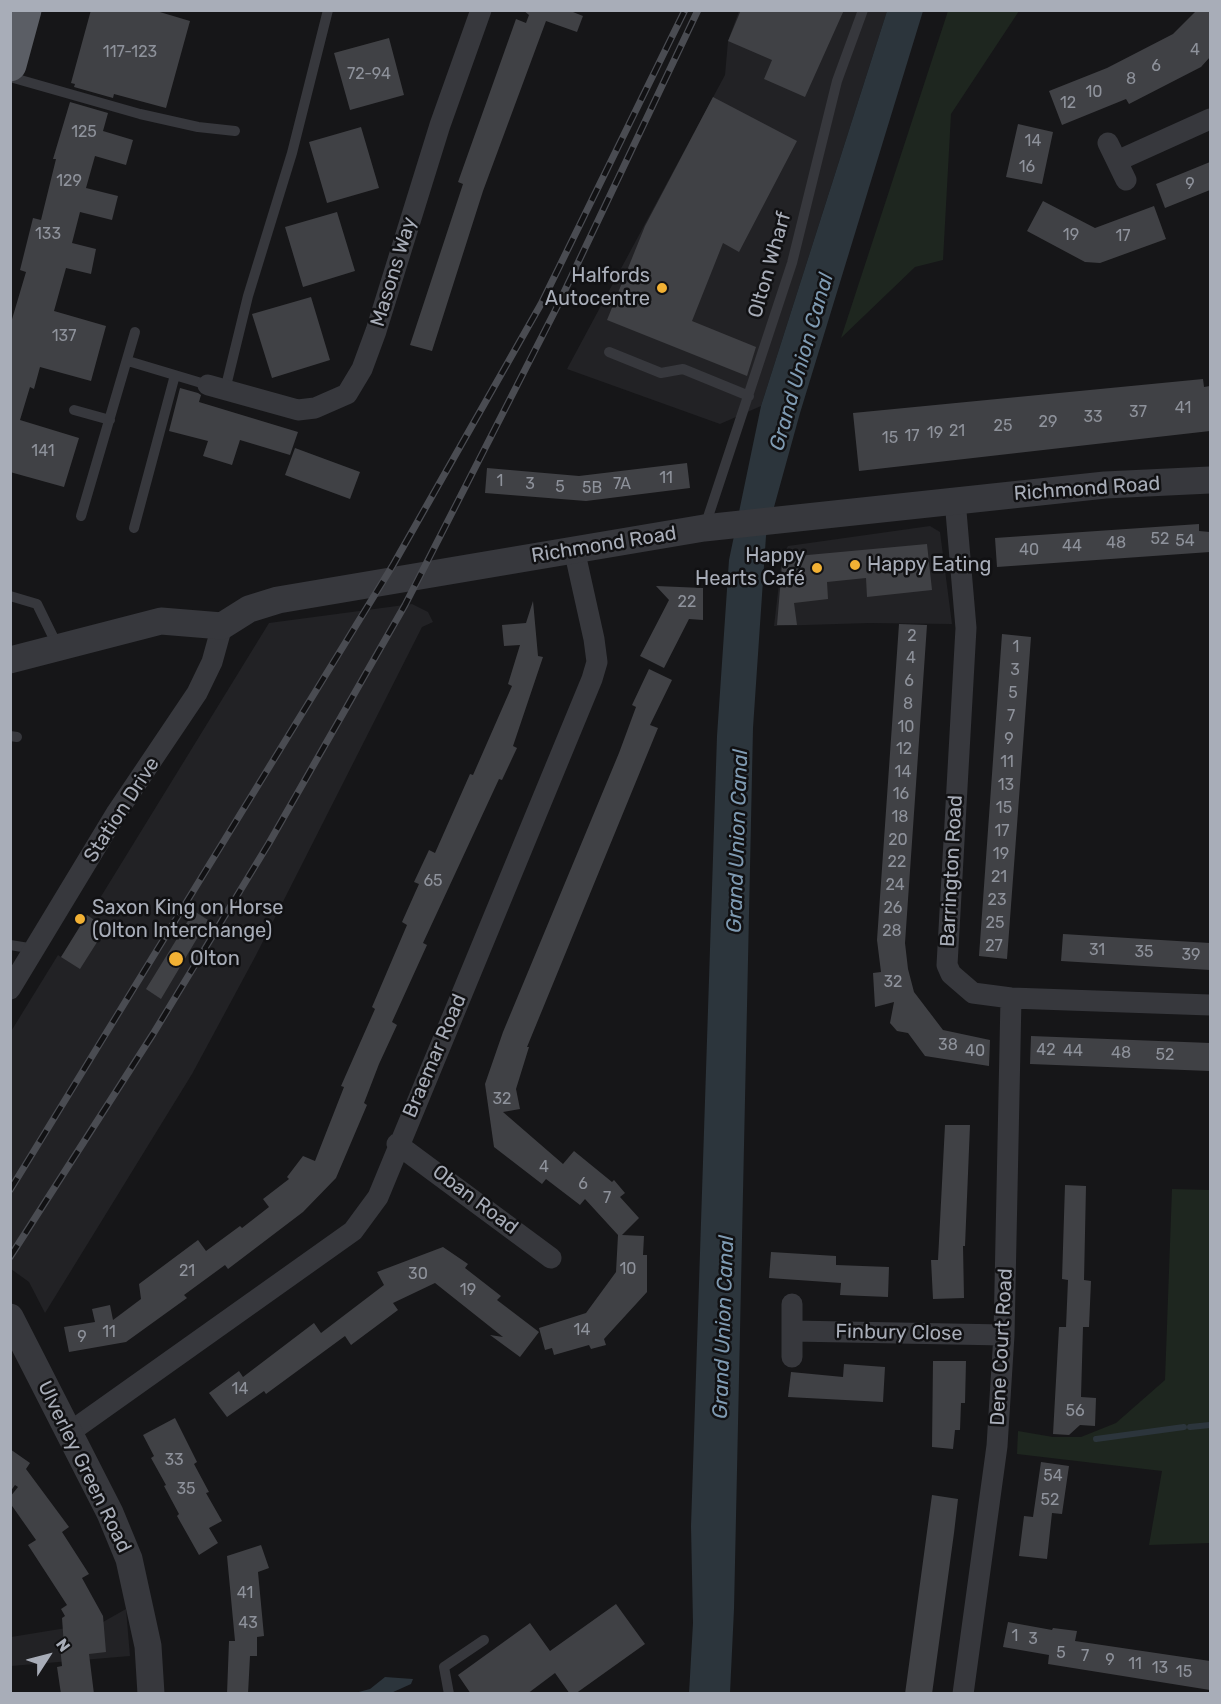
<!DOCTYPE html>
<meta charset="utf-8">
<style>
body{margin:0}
#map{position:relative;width:1221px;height:1704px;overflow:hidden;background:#161618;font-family:Rubik,sans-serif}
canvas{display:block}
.frame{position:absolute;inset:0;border:12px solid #a8adb8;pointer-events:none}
.north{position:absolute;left:18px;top:1626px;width:60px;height:60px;-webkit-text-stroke:4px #111113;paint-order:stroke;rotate:54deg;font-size:16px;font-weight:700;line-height:24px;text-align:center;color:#a8adb8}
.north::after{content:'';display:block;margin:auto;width:21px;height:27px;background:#a8adb8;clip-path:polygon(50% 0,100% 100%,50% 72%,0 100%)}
</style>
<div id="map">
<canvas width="1221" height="1704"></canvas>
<div class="frame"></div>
<div class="north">N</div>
</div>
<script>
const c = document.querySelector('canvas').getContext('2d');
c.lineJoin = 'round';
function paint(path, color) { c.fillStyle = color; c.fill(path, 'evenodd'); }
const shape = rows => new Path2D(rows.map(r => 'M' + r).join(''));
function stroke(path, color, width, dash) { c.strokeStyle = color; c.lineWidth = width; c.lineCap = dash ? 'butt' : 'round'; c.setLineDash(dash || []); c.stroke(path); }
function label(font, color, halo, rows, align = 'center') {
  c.font = font + ' Rubik,sans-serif'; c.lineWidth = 5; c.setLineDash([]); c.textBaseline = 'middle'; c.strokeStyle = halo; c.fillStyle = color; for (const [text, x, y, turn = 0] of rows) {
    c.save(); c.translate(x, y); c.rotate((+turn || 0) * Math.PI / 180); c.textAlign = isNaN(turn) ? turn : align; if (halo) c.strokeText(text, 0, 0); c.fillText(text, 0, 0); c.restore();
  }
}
paint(shape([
 [739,11,887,11,761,406,720,424,567,369,725,75,728,41],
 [930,526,940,532,952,624,869,623,774,626,782,557,788,546],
 [412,604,428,612,433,622,422,627,255,957,192,1074,45,1313,29,1282,11,1269,10,1033,58,955,61,957,89,916,269,623],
 [126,1609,130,1656,11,1666,11,1637,103,1622]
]), '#222225');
paint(shape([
 [948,11,1019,11,951,114,943,260,915,267,841,338],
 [1172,1189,1210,1190,1210,1543,1149,1545,1162,1471,1017,1454,1018,1431,1053,1437,1081,1437,1116,1423,1165,1380]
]), '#1e261f');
paint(shape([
 [887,11,923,11,800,413,766,536,753,728,734,1609,730,1693,689,1694,693,1623,691,1526,717,736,729,560,761,406],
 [385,1677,413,1679,411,1684,391,1693,355,1693,370,1689]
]), '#2c353c');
stroke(shape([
 [1190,1427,1210,1425],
 [1096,1439,1184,1427]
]), '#2c353c', 6);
paint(shape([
 [91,10,153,10,190,21,166,108,114,94,113,98,74,87,75,84,71,83],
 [523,10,568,10,583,16,577,32,546,21,483,191,432,351,410,345,463,184,458,182,516,19,526,23,529,15],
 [741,10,844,10,805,97,764,79,772,60,728,41],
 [1197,10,1210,10,1210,57,1201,67,1129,104,1126,99,1062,125,1049,91,1107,68,1173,34],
 [389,38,404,95,350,110,334,53],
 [713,97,797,141,739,252,723,243,692,321,756,347,747,376,607,320,645,226],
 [70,102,108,113,103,131,133,140,126,165,95,156,86,188,118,196,112,220,80,212,72,243,96,249,91,274,66,268,54,311,106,326,91,381,40,367,34,389,30,387,20,420,79,438,64,487,10,472,10,326,26,272,20,270,33,218,41,220,56,159,53,159],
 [1018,124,1053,132,1042,184,1006,177],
 [361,127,379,188,327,203,309,142],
 [1210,162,1210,190,1165,208,1156,184],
 [1043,201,1095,228,1154,206,1166,239,1100,263,1085,262,1027,231],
 [337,212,355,271,303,287,285,227],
 [311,297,330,360,272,378,252,314],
 [1203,379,1204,387,1210,386,1210,431,859,471,853,413],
 [180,388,198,393,201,395,199,402,298,432,290,455,240,440,232,465,203,456,208,441,169,431],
 [295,448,360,472,350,499,285,475],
 [687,463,690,488,586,501,485,493,487,468,579,476],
 [1199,524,1199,531,1210,532,1210,552,997,567,995,538],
 [927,544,932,590,867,597,866,578,827,582,828,599,794,603,797,625,777,625,782,565,786,565,786,557],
 [656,586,703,588,703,620,689,619,664,668,640,656,669,600],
 [533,601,538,656,543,657,513,746,517,748,502,780,499,779,423,943,427,945,392,1022,397,1025,379,1064,364,1103,367,1105,336,1178,303,1212,228,1269,225,1265,184,1295,187,1298,126,1342,69,1352,64,1327,95,1322,92,1309,110,1305,113,1320,141,1299,139,1284,198,1240,206,1251,240,1226,242,1228,269,1207,263,1199,289,1179,287,1177,303,1156,315,1161,344,1087,341,1086,375,1009,372,1007,407,925,402,922,419,884,414,882,429,850,435,853,470,774,473,775,512,686,508,684,520,645,504,646,502,625,526,623],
 [899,624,927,625,905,943,908,969,914,992,943,1030,990,1040,989,1066,925,1056,908,1033,897,1031,890,1023,894,1002,875,1007,873,973,881,972,877,940],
 [1002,634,1031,637,1007,959,979,956],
 [649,669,672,680,650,725,658,728,527,1047,529,1047,516,1089,520,1109,503,1112,563,1164,574,1151,612,1182,614,1180,625,1193,620,1197,639,1218,622,1235,644,1236,643,1255,647,1255,647,1292,604,1339,606,1345,591,1349,589,1345,554,1355,552,1348,545,1350,539,1328,586,1313,616,1272,618,1235,585,1199,580,1205,546,1179,542,1184,494,1147,485,1084,503,1032,619,753,636,707,632,705],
 [194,911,208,920,161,999,146,989],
 [87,915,106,928,80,969,61,957],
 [1063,934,1210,943,1210,970,1061,961],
 [1031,1036,1210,1043,1210,1071,1030,1064],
 [945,1125,970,1125,965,1246,963,1246,964,1298,933,1299,931,1260,938,1260],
 [1065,1185,1086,1186,1084,1280,1091,1281,1089,1327,1083,1327,1081,1397,1096,1398,1095,1426,1080,1425,1069,1435,1053,1434,1059,1327,1066,1327,1068,1280,1062,1279],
 [443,1247,468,1264,465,1268,501,1296,497,1300,539,1332,520,1357,490,1335,503,1337,435,1283,393,1303,398,1310,351,1345,345,1336,266,1394,264,1391,227,1417,209,1393,239,1371,243,1377,314,1323,321,1333,384,1285,377,1272],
 [771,1252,836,1256,836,1265,889,1267,888,1297,840,1295,841,1283,769,1278],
 [933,1361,966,1361,965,1403,961,1403,960,1430,955,1430,953,1449,932,1447],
 [844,1364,885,1367,883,1402,788,1397,791,1372,843,1377],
 [175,1418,197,1462,194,1464,209,1492,206,1493,222,1521,209,1528,218,1543,199,1555,177,1516,179,1514,164,1486,166,1485,151,1458,154,1456,143,1435],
 [10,1449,30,1463,26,1469,69,1527,62,1532,89,1574,82,1578,103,1616,106,1652,89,1654,94,1694,61,1694,57,1667,62,1666,60,1646,64,1646,62,1618,65,1616,61,1609,67,1605,28,1545,36,1540,10,1503,10,1497,18,1487,15,1485,10,1492],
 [1041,1462,1069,1466,1062,1514,1052,1513,1047,1559,1019,1556,1024,1516,1033,1517],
 [932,1495,958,1499,954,1533,932,1694,905,1694],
 [261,1545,269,1568,258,1572,264,1636,257,1637,257,1656,250,1656,248,1694,227,1694,229,1641,235,1641,227,1556],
 [616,1604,645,1644,575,1694,570,1694,555,1673,527,1694,471,1694,458,1675,530,1623,550,1651],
 [1008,1622,1052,1630,1053,1628,1077,1631,1075,1641,1210,1661,1210,1690,1048,1664,1049,1655,1003,1647]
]), '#404145');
stroke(shape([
 [10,77,140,114,198,127,235,131],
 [609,352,661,373,683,369,749,396],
 [128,361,208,385],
 [225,390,248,296,292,153,328,10],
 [74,410,110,420],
 [81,516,135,332],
 [705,526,792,263,837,81,863,10],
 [134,528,175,375],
 [10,596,37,604,58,647],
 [10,736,17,737],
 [10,945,35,949],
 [449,1694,444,1667,484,1640]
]), '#37383d', 10);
stroke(shape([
 [1108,143,1126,180],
 [1117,161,1210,119],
 [208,385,298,410,315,408,347,394,362,369,376,331,440,125,481,10],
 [955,500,966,628,947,965,951,974,973,993,1011,998,1210,1005],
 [10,989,117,812,197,693,212,662,222,626],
 [397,1144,551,1258],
 [792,1304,792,1357],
 [793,1331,1004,1335],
 [70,1432,353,1231,378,1197,592,679,597,662,594,639,574,549],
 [963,1694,997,1446,1004,1335,1011,998]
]), '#37383d', 21);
stroke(shape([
 [10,660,161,621,222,626,249,609,278,600,704,528,1105,485,1210,480],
 [10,1317,110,1513,129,1559,148,1646,151,1694]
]), '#37383d', 27);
stroke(shape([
 [10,65,25,10]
]), '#5b5e65', 33);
const rail = shape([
 [10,1190,393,565,541,304,685,10],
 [10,1257,153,1034,269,843,405,605,557,307,698,10]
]);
stroke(rail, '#4a4c52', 7);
stroke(rail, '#111113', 4.5, [14]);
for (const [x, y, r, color] of [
 [662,288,6,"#f2b134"],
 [855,565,6,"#f2b134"],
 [817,568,6,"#f2b134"],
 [80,919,6,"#f2b134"],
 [176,959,8,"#f2b134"]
]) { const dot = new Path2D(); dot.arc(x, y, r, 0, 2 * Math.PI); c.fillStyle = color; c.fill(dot); stroke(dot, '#111113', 2); }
label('16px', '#8e929b', null, [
 ["4",1195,50],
 ["117-123",130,52],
 ["6",1156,66],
 ["72-94",369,74],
 ["8",1131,79],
 ["10",1094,92],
 ["12",1068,103],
 ["125",84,132],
 ["14",1033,141],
 ["16",1027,167],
 ["129",69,181],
 ["9",1190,184],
 ["133",48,234],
 ["19",1071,235],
 ["17",1123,236],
 ["137",64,336],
 ["41",1183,408],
 ["37",1138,412],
 ["33",1093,417],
 ["29",1048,422],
 ["25",1003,426],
 ["21",957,431],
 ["19",935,433],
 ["17",912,436],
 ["15",890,438],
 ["141",43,451],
 ["11",666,478],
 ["1",500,481],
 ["3",530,484],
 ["7A",622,484],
 ["5",560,487],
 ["5B",592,488],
 ["52",1160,539],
 ["54",1185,541],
 ["48",1116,543],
 ["44",1072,546],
 ["40",1029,550],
 ["22",687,602],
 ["2",912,636],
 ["1",1016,647],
 ["4",911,658],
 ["3",1015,670],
 ["6",909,681],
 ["5",1013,693],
 ["8",908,704],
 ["7",1011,716],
 ["10",906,727],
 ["9",1009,739],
 ["12",904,749],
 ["11",1007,762],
 ["14",903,772],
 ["13",1006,785],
 ["16",901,794],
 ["15",1004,808],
 ["18",900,817],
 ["17",1002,831],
 ["20",898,840],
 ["19",1001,854],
 ["22",897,862],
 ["21",999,877],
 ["65",433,881],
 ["24",895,885],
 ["23",997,900],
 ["26",893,908],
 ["25",995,923],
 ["28",892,931],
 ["27",994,946],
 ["31",1097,950],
 ["35",1144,952],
 ["39",1191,955],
 ["32",893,982],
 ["38",948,1045],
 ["42",1046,1050],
 ["40",975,1051],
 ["44",1073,1051],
 ["48",1121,1053],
 ["52",1165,1055],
 ["32",502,1099],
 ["4",544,1167],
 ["6",583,1184],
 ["7",607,1198],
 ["10",628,1269],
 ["21",187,1271],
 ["30",418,1274],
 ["19",468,1290],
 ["14",582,1330],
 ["11",109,1332],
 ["9",82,1337],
 ["14",240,1389],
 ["56",1075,1411],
 ["33",174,1460],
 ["54",1053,1476],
 ["35",186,1489],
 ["52",1050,1500],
 ["41",245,1593],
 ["43",248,1623],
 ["1",1015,1636],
 ["3",1033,1639],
 ["5",1061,1653],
 ["7",1085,1656],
 ["9",1110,1660],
 ["11",1135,1664],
 ["13",1160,1668],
 ["15",1184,1672]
]);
label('20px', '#a8adb8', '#111113', [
 ["Olton Wharf",770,265,-74],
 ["Masons Way",394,272,-73],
 ["Richmond Road",1087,489,-4],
 ["Richmond Road",604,545,-9],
 ["Station Drive",122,810,-57],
 ["Barrington Road",952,871,-87],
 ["Braemar Road",435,1056,-67],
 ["Oban Road",475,1200,37],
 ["Finbury Close",899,1333,1],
 ["Dene Court Road",1002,1347,-87],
 ["Ulverley Green Road",84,1467,64]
]);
label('20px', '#a8adb8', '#111113', [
 ["Halfords",650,276,"right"],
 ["Autocentre",650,299,"right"],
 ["Happy",805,556,"right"],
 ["Hearts Café",805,579,"right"],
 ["Happy Eating",867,565],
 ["Saxon King on Horse",92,908],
 ["(Olton Interchange)",92,931],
 ["Olton",190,959]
], 'left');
label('italic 21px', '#7f9bb3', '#111113', [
 ["Grand Union Canal",802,362,-74],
 ["Grand Union Canal",738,841,-88],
 ["Grand Union Canal",724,1327,-88]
]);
</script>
